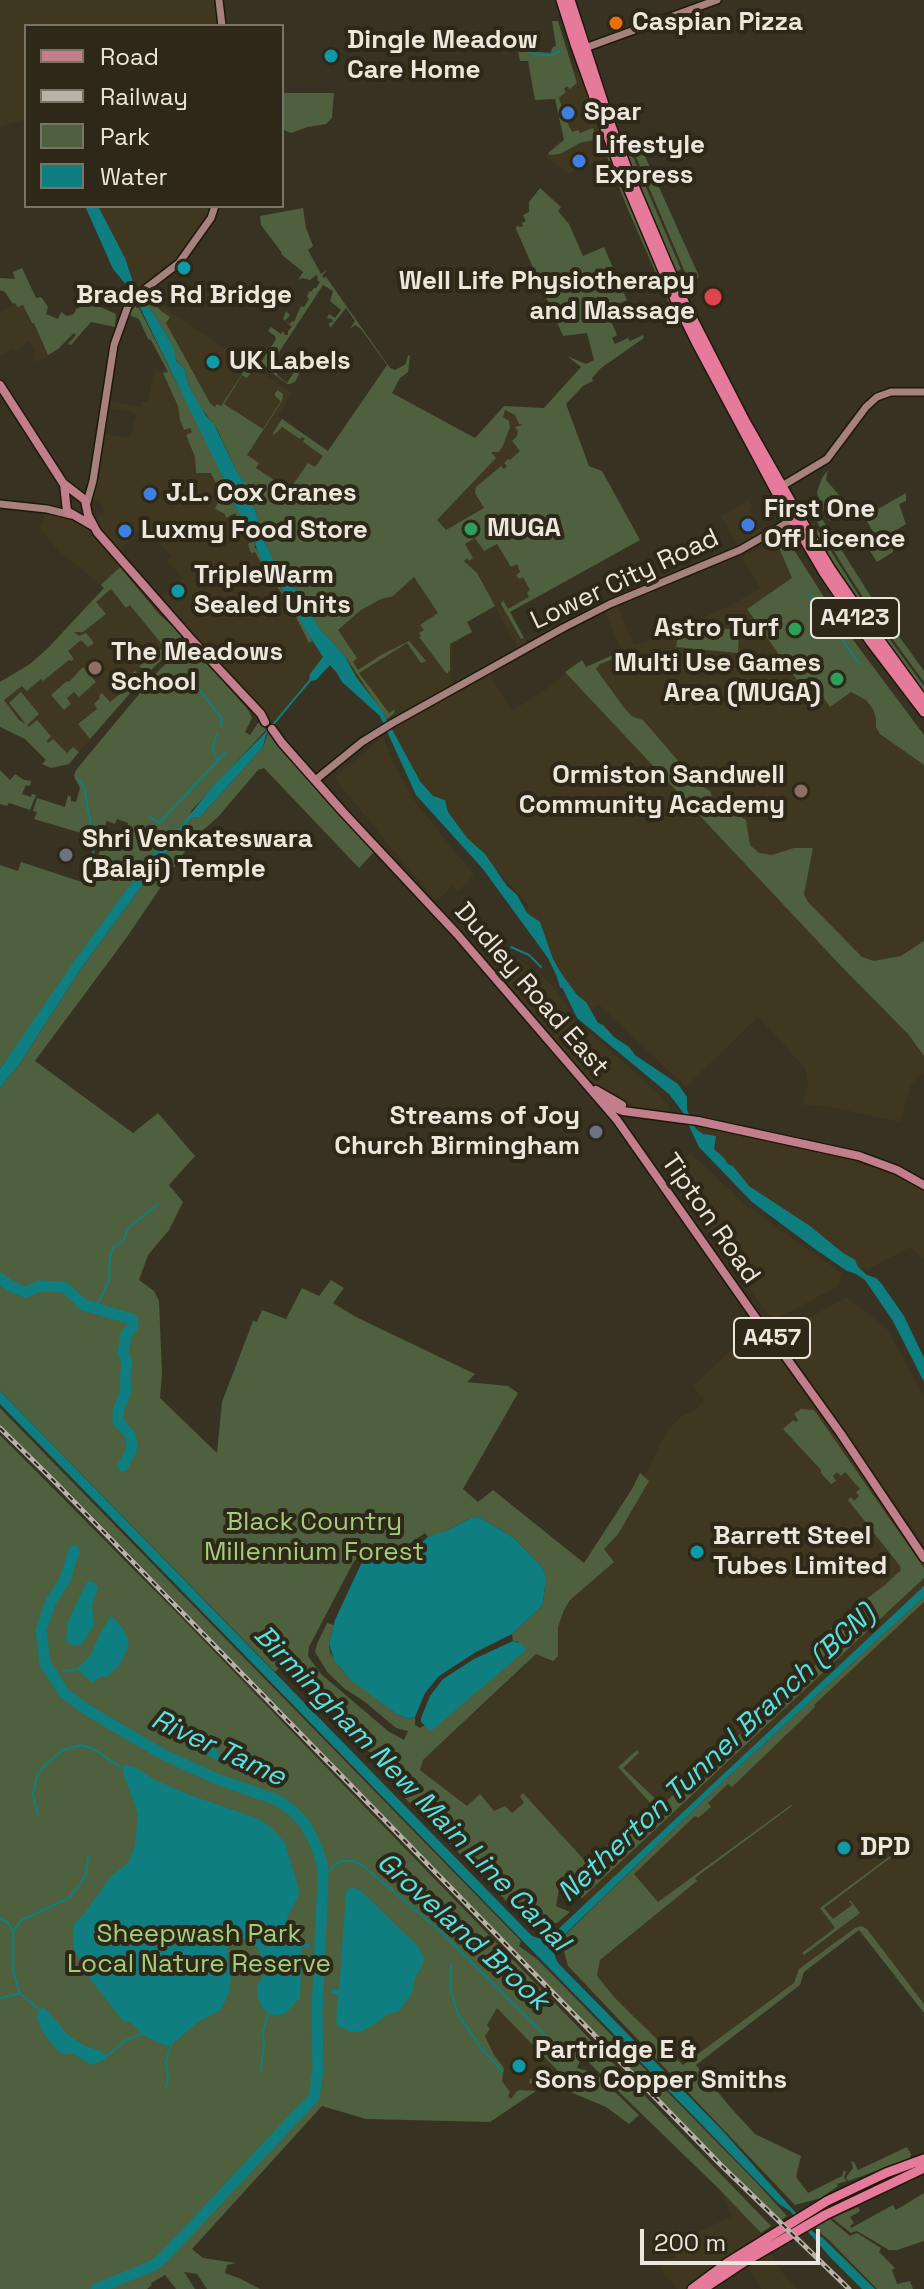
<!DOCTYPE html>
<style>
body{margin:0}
#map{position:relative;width:924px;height:2289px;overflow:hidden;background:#383222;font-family:"Space Grotesk",sans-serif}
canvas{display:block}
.legend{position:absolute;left:24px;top:24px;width:260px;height:184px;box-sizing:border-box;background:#2e2818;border:2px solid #7a7467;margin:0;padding:10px 14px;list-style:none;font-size:24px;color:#ebe7dd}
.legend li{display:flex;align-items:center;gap:16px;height:40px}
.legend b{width:40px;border:2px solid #7a7467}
.scale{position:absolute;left:640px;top:2229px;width:180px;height:36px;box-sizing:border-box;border:4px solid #ebe7dd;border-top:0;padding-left:10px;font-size:24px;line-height:28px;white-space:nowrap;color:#ebe7dd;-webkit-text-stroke:6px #2e2818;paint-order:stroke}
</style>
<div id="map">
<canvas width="924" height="2289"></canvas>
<ul class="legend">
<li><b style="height:10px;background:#c27e8b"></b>Road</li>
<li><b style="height:10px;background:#b8b3a8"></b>Railway</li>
<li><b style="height:22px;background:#4e603d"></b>Park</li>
<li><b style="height:22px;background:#0f7e80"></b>Water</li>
</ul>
<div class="scale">200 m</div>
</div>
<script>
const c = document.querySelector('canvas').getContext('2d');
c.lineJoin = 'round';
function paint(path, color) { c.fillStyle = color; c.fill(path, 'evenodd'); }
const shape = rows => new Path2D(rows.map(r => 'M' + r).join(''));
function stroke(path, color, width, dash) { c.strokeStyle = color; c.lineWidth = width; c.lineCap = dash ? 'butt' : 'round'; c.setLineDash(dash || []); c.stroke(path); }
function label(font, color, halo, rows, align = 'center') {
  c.font = font + ' "Space Grotesk",sans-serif'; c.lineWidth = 8; c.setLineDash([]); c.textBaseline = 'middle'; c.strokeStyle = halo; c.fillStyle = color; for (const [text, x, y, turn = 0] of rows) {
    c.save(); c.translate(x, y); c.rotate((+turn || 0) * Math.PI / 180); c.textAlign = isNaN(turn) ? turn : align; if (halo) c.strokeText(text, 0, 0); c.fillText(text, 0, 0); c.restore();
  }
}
paint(shape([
 [0,0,219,0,222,26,26,26,26,119,0,127],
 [587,68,617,154,588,166,585,165,572,171,570,174,545,156,558,143,564,140,567,121,559,98,568,85,577,83,574,73],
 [93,206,215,206,179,263,152,285,169,311,292,393,278,416,429,528,496,458,474,440,504,406,544,408,566,404,589,466,602,471,640,540,510,612,529,646,520,651,495,607,467,622,472,632,453,644,451,679,456,687,487,670,512,711,549,687,582,660,586,667,622,651,603,608,616,602,634,645,666,636,667,633,730,606,760,588,742,557,785,536,924,754,924,958,874,1000,908,1034,924,1056,924,1073,912,1083,900,1122,825,1106,803,1105,808,1082,805,1068,758,1017,686,1087,599,1005,586,1014,524,914,529,905,418,787,392,731,394,728,334,655,275,723,272,721,268,726,157,600,182,578,167,560,171,556,145,527,115,553,124,564,101,585,59,551,42,531,40,528,47,509,90,525,104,512,105,510,101,503,87,494,100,433,130,438,136,415,133,412,104,407,105,400,141,407,142,401,148,402,154,371,168,373,140,299,142,298,139,291,136,293],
 [23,298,44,327,55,353,36,362,33,357,35,355,33,346,28,342,16,351,13,349,0,357,0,312],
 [749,499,753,508,750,510,764,536,740,550,721,516],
 [111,589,159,614,181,634,179,644,150,671,72,760,17,725,1,703,23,685,96,602],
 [383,737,397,770,416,803,474,875,459,891,452,886,436,902,334,778],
 [506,949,554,986,576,1021,661,1095,672,1112,670,1114,646,1110,620,1101,613,1098,587,1077,490,962],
 [698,1121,859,1156,924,1185,924,1259,910,1247,867,1270,864,1267,860,1272,742,1186,692,1126,699,1126],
 [691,1153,747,1206,842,1273,838,1286,773,1321,665,1172],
 [847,1297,887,1329,924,1396,924,1545,790,1355,788,1329],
 [758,1321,924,1558,924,2013,859,1930,804,1972,800,1985,696,2065,683,2065,615,1998,597,1977,600,1961,663,1909,590,1904,582,1898,532,1878,467,1806,420,1770,423,1760,523,1668,557,1620,634,1499,667,1430,682,1416,696,1410,704,1400,693,1386,745,1337],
 [450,1958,560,2073,530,2083,538,2085,536,2091,515,2106,500,2086],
 [720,2190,756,2226,784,2275,797,2289,762,2289,743,2258,709,2280,715,2289,677,2289,660,2268,664,2258,669,2260,676,2257,674,2253,693,2244,690,2236,732,2216]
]), '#3f3720');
paint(shape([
 [552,21,558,21,577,83,570,89,567,86,564,89,566,92,559,98,566,120,572,132,578,130,580,133,593,128,598,139,580,143,560,154,550,155,548,153,564,140,555,99,535,100,528,61,520,61,516,42,529,51,550,53,553,47,556,46],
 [282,93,334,93,332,118,326,124,308,127,291,133,282,129],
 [596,129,616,170,667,288,664,290,665,293,668,292,681,317,676,319,629,212],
 [625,138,681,269,676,272,631,165,622,141],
 [630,143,637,146,641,154,644,154,699,276,696,282,690,284],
 [540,188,561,207,558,211,569,224,583,256,604,247,627,300,606,310,617,335,612,338,615,344,628,338,630,341,643,335,644,338,601,368,592,378,593,381,583,386,566,404,589,466,602,471,640,540,510,612,524,638,521,639,501,604,503,600,508,609,529,597,527,593,530,590,523,577,519,579,516,575,520,572,517,564,511,567,497,544,484,551,475,538,465,544,473,558,469,561,467,558,464,561,477,573,495,606,467,622,472,632,450,644,450,670,447,674,419,637,421,636,419,633,424,630,420,625,438,613,414,577,393,596,381,599,361,610,338,630,357,658,353,662,358,670,381,655,409,641,426,661,421,663,407,643,359,673,389,713,395,709,394,713,387,719,345,656,319,628,304,600,274,562,265,542,246,482,243,481,237,472,217,429,202,409,188,384,185,370,174,357,173,346,154,314,141,299,145,295,152,300,161,311,170,317,166,323,210,403,215,407,217,404,221,406,244,371,234,363,235,361,251,372,247,378,242,375,224,404,263,429,281,401,275,396,275,393,278,390,283,394,282,401,247,455,259,463,256,468,289,490,308,463,315,467,323,456,303,442,305,439,302,437,300,439,282,427,274,435,273,433,282,419,328,451,387,365,361,329,355,325,350,329,355,321,346,308,330,328,329,323,333,322,332,319,327,318,329,314,335,318,341,310,330,301,333,291,323,285,272,363,282,370,279,370,277,375,287,383,298,366,302,368,295,382,290,384,288,384,286,383,271,372,273,368,269,365,266,369,259,365,276,339,275,336,268,331,271,327,281,334,283,331,285,335,288,335,288,331,292,327,283,319,286,311,290,315,285,321,290,324,292,321,294,322,301,306,304,307,309,299,307,297,309,291,311,292,314,288,316,288,320,282,317,280,318,277,316,275,310,280,302,278,298,280,303,272,281,254,282,253,261,225,260,216,303,208,306,228,313,246,308,250,321,274,327,270,322,276,324,278,326,277,390,368,395,370,406,364,408,355,410,356,408,372,400,378,392,393,475,438,504,406,544,408,581,367,567,356,586,364,594,360,587,333,563,336,516,229,517,225,519,227,523,226,522,223,526,221,523,215,529,212,529,202],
 [505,410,515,415,519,424,523,425,515,427,518,431,517,436,512,441,520,451,510,460,508,459,504,463,507,466,504,469,501,466,476,487,475,493,484,508,446,530,437,520,496,458,491,452,498,452,502,448,510,427,509,421,503,417],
 [22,268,36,298,41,297,48,307,46,314,58,319,61,312,67,316,74,314,76,309,83,306,96,305,116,314,115,327,91,322,71,345,68,344,76,335,74,333,58,349,48,355,34,323,32,323,23,305,18,307,15,303,13,304,5,292,0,290,0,278,15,279,13,272],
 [135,305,137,308,139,308,213,455,224,480,227,492,252,536,255,545,254,548,256,548,267,569,294,607,312,641,309,643,290,605,265,570,255,552,251,553,248,544,252,542,235,513,226,518,225,514,215,509,221,494,211,473,196,473,195,457,186,435,192,432,190,428,184,430,180,420,178,406,163,373,168,372,151,340,148,339,139,319,129,315],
 [828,470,826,480,845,502,880,508,906,493,906,501,899,504,906,524,887,536,893,546,893,552,877,562,868,548,878,541,863,514,844,511,829,521,826,516,844,509,843,506,825,513,820,503,817,492,822,478],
 [822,519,875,603,924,671,924,682,872,611,843,566,817,522],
 [814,524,866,607,924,686,924,694,883,640,849,588,810,526],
 [785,536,842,625,924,735,924,765,880,734,876,727,876,718,873,709,866,700,851,692,830,707,809,677,799,683,747,609,792,578,778,545,778,537],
 [120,567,159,614,181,634,181,641,150,671,145,671,139,666,164,647,130,605,126,608,111,589,96,602,106,614,83,632,74,632,79,636,86,633,94,643,88,647,81,640,68,651,74,659,71,661,69,660,43,681,41,679,27,691,22,686,4,700,19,720,26,724,9,703,21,692,39,714,27,725,29,727,37,720,51,736,47,741,48,743,53,739,67,753,73,747,79,752,69,764,51,768,42,764,46,760,25,739,0,727,0,682,30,664,48,648,104,588,101,585],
 [679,628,739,629,738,653,676,647],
 [185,648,206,662,249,711,252,718,245,732,250,735,258,723,261,723,266,730,191,811,190,816,171,839,163,840,0,1069,0,865,18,871,21,862,88,884,102,845,120,850,128,823,117,819,115,824,107,821,100,838,108,841,34,819,37,812,33,811,37,798,65,807,68,795,71,797,71,801,76,802,80,788,74,776,76,770,160,669],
 [622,651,619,657,600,664,596,669,625,709,633,717,643,720,698,784,710,791,713,799,746,820,750,845,759,853,772,855,794,848,813,848,804,894,808,902,862,957,874,961,901,956,924,941,924,1056,908,1034,840,965,565,672,582,660,586,667],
 [83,667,96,682,79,697,74,692,67,698,71,704,64,710,51,695,67,681,69,682],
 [135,671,142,678,140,682,90,739,78,724,97,709,94,704,100,698,99,696,102,693,110,702,124,691,119,684],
 [268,733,374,852,359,868,264,768,258,770,218,817,194,838,127,937,35,1061,133,1133,158,1113,195,1156,169,1185,183,1202,169,1230,148,1255,139,1280,154,1291,159,1301,162,1373,160,1398,217,1453,222,1402,253,1321,257,1322,262,1310,286,1319,302,1288,319,1296,331,1280,344,1288,333,1303,356,1317,475,1374,467,1382,508,1386,518,1393,463,1489,478,1502,493,1490,584,1563,632,1489,640,1473,649,1481,618,1534,604,1549,614,1562,570,1600,564,1610,558,1627,558,1656,553,1661,536,1654,423,1760,420,1770,467,1806,480,1794,494,1811,505,1806,512,1813,524,1803,520,1796,523,1793,587,1863,652,1805,618,1767,637,1750,639,1753,623,1768,662,1805,820,1661,813,1651,819,1639,850,1611,885,1585,901,1570,900,1566,848,1500,851,1497,854,1501,859,1496,856,1492,860,1489,845,1472,841,1476,837,1472,833,1476,836,1481,831,1484,821,1473,821,1470,783,1429,793,1420,796,1422,798,1420,794,1414,801,1409,814,1410,924,1568,924,1578,582,1898,559,1889,556,1906,570,1912,557,1923,541,1925,537,1928,529,1924,394,1787,396,1780,289,1667,280,1667,275,1672,0,1391,0,1088,20,1063,82,967,170,848,172,841,192,818,200,817,263,747],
 [479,1517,514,1538,542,1567,545,1586,543,1602,540,1608,512,1634,513,1641,519,1642,425,1725,420,1728,415,1725,415,1717,408,1719,397,1714,342,1670,330,1653,329,1644,334,1625,327,1623,317,1644,315,1652,328,1673,345,1689,365,1702,396,1728,408,1731,404,1740,388,1731,321,1674,308,1656,309,1647,353,1563,360,1555,393,1555,425,1533,428,1537,440,1534,471,1518],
 [0,770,10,780,15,774,24,780,31,781,30,786,26,785,22,794,31,797,32,794,36,795,30,810,9,803,7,806,0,804],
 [0,1408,521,1941,519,1946,537,1959,755,2181,787,2216,781,2220,699,2140,68,1491,0,1425],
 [0,1435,174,1610,771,2226,761,2233,720,2190,582,2056,577,2068,595,2073,639,2115,629,2124,606,2107,568,2091,567,2087,562,2086,558,2089,529,2083,530,2079,543,2080,560,2073,497,2008,487,2025,490,2029,485,2036,494,2055,504,2068,502,2081,510,2092,508,2096,511,2099,517,2091,520,2090,536,2091,490,2122,366,2119,322,2106,192,2249,203,2258,236,2263,227,2265,225,2273,241,2279,260,2289,207,2289,197,2274,184,2272,195,2289,176,2289,165,2275,151,2283,152,2285,147,2289,0,2289],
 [924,1597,924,1602,814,1705,815,1707,732,1787,728,1784,708,1803,711,1807,698,1818,695,1816,634,1874,658,1902,791,1805,792,1806,695,1878,697,1881,600,1960,597,1976,615,1998,683,2065,794,1983,799,1969,855,1928,861,1926,867,1929,924,2004,924,2013,859,1930,804,1972,800,1985,696,2065,730,2107,755,2134,801,2156,796,2177,808,2193,842,2176,844,2170,846,2172,844,2177,847,2181,837,2184,838,2186,821,2198,795,2205,568,1966,563,1948,567,1937,565,1935,731,1774],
 [901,1848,902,1849,824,1908,833,1919,852,1905,849,1901,851,1901,860,1913,804,1955,802,1953,835,1928,820,1908],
 [907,2147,911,2154,910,2159,848,2181,846,2177,853,2168,851,2161,854,2162,858,2170],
 [924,2193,924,2241,897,2250,889,2250,857,2231,851,2233,832,2218,858,2207,860,2211,850,2217,854,2223,850,2226,851,2228,893,2205,896,2210],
 [830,2219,850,2236,857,2233,881,2248,879,2252,895,2268,892,2270,897,2284,910,2281,913,2289,877,2289,831,2242,816,2229,817,2228,815,2226]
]), '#4e603d');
paint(shape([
 [85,206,98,206,125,258,136,291,154,314,173,346,176,360,185,370,188,384,206,416,214,424,237,472,243,481,246,482,265,542,274,562,304,600,319,628,345,656,356,677,381,709,420,781,433,796,445,800,448,812,467,838,485,854,507,886,517,895,527,913,540,922,553,959,561,973,577,995,586,1002,598,1023,603,1025,614,1037,629,1047,635,1055,678,1084,687,1097,687,1110,696,1129,703,1134,716,1136,714,1149,724,1158,728,1164,733,1166,749,1186,810,1226,843,1253,855,1260,858,1267,867,1275,876,1278,881,1283,904,1316,924,1358,924,1382,893,1321,865,1280,856,1274,847,1271,815,1249,752,1202,699,1147,682,1111,669,1094,577,1018,548,958,483,869,416,795,380,716,342,682,337,673,330,665,316,680,311,681,293,702,266,735,263,747,200,817,192,818,172,841,170,848,82,967,20,1063,0,1088,0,1069,75,960,163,840,171,838,213,786,263,735,309,680,310,674,323,657,304,628,294,607,260,557,252,536,227,492,224,480,133,293,113,269],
 [0,1391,532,1936,538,1938,553,1934,924,1586,924,1597,731,1774,559,1940,553,1948,556,1959,559,1964,721,2129,813,2232,823,2238,875,2289,862,2289,830,2257,790,2211,779,2204,0,1404],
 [479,1517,514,1538,542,1567,546,1578,543,1602,540,1608,512,1634,476,1652,439,1676,425,1693,415,1717,408,1719,397,1714,351,1680,334,1660,329,1644,335,1620,361,1564,368,1560,394,1562,408,1554,428,1537,446,1531,471,1518],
 [87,1582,93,1582,98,1587,92,1605,94,1626,80,1646,68,1644,66,1640,68,1621],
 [111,1616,114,1618,124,1630,129,1643,127,1650,119,1666,106,1677,102,1676,92,1683,77,1669,90,1656,101,1632],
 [513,1641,522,1644,526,1650,431,1731,421,1722,421,1718,430,1696,443,1679,474,1659],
 [208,1746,215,1748,222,1757,228,1760,233,1759,240,1752,250,1752,280,1778,276,1782,236,1769,212,1758,201,1750,203,1747],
 [124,1765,135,1767,155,1780,190,1795,259,1819,273,1829,285,1843,299,1890,298,1897,287,1917,289,1925,302,1943,309,1944,309,1947,302,1947,301,1966,308,1967,308,1968,301,1970,300,1998,286,2013,275,2016,266,2012,261,2005,258,1998,257,1987,263,1975,261,1955,256,1946,245,1939,235,1940,228,1948,227,1959,231,1970,231,1977,229,1993,221,2010,199,2021,171,2045,164,2045,157,2042,142,2034,132,2023,123,2021,91,1980,74,1950,73,1930,74,1924,84,1914,111,1876,128,1863,135,1845,138,1813,123,1773],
 [352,1887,361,1891,418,1946,424,1959,421,1969,415,1977,412,1993,403,2006,399,2011,388,2014,372,2026,360,2032,349,2031,338,2026,336,2022,338,1995,330,1993,331,1990,339,1990,346,1892],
 [45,2008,67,2034,83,2045,103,2052,107,2056,106,2059,91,2065,74,2054,63,2054,58,2051,44,2034,37,2018,39,2009]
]), '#0f7e80');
stroke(shape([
 [514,45,537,55,551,55,560,51],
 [809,594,859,663],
 [171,678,182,678,190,681,198,688,222,719,221,726],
 [217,760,212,748,217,734],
 [76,778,84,786,93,837],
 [150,817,159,823,225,753],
 [93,855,94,843],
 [87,874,90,865],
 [511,947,529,955,541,967],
 [558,977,561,987],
 [98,1311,98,1303,109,1281,110,1255,113,1248,123,1241,128,1228,157,1205],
 [63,1670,72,1671,77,1669],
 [55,1681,57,1670],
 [38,1815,33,1794,37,1776,45,1765,63,1750,81,1745,94,1749,122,1768],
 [323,1879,334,1865,342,1861,352,1861,362,1865,439,1930,570,2060],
 [0,1919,7,1922,13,1931,13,1971,20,1994,39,2009],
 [13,1931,22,1920,69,1898,80,1884,86,1874,88,1857],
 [317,1946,320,1948],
 [451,1965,451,1991,458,2014,481,2048,502,2071],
 [316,1968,319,1971],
 [318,1994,323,1991],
 [0,1998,18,1994],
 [107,2056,126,2040,142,2034],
 [261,2070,264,2043,263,2032,268,2013],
 [316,2083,320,2081],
 [166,2087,168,2075,166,2061,171,2045],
 [314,2097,317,2098],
 [295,2117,299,2121]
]), '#0f7e80', 2);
stroke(shape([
 [0,1278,10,1286,26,1292,40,1286,64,1287,84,1305,132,1319,133,1326,126,1335,123,1353,127,1362,125,1380,126,1390,118,1411,118,1421,130,1435,132,1444,131,1451,123,1466],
 [74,1551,65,1580,51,1601,41,1630,45,1663,64,1693,87,1710,164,1755,217,1779,277,1800,292,1810,305,1824,316,1845,322,1864,323,1879,317,2011,318,2069,314,2097,164,2257,152,2266,96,2289]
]), '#0f7e80', 11);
const secondary = shape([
 [219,0,222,26],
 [585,48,717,0],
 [782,486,827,459,866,407,877,397,891,392,924,392],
 [0,504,47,509,71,515],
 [86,506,93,481,114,345,128,306,140,293,179,263,211,218,215,206],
 [319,777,362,742,391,724,563,628,610,604,740,550,792,520]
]);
const primary = shape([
 [0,385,63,483,85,500,88,515,97,532,190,638,261,714,265,722],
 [64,484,67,511,93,526],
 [272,729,282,743,343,812,457,934,617,1120,758,1321,770,1335,841,1434,924,1558],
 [596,1090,622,1105],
 [604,1103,623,1111,698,1121,859,1156,897,1170,924,1185]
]);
const highway = shape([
 [561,0,575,44,618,164,674,297,697,344,775,490,824,573,870,641,924,712],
 [570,0,610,123,629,174,680,294,745,421,799,516,830,568,876,635,924,701],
 [692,2289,727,2263,827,2201,886,2173,924,2159],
 [703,2289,744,2262,825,2215,924,2168]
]);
stroke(secondary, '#1f190b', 10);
stroke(primary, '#1f190b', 11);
stroke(highway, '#1f190b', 12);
stroke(secondary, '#a6817e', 7);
stroke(primary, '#c27e8b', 8);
stroke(highway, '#e67a9b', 9);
const rail = shape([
 [0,1428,58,1485,720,2164,849,2289]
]);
stroke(rail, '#b8b3a8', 5);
stroke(rail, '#2e2818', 2, [6]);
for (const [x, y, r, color] of [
 [616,23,8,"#e8710a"],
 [331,56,8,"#0f9aa8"],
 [568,113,8,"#3f7fe0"],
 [579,161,8,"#3f7fe0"],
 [184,268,8,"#0f9aa8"],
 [713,297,10,"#e0444e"],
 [213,362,8,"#0f9aa8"],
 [150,494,8,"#3f7fe0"],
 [748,525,8,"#3f7fe0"],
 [471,529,8,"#2e9e5b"],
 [125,531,8,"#3f7fe0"],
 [178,591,8,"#0f9aa8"],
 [795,629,8,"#2e9e5b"],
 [95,668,8,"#8d6e63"],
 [837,679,8,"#2e9e5b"],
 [801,791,8,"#8d6e63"],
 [66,855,8,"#6b7280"],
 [596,1132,8,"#6b7280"],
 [697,1552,8,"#0f9aa8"],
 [844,1848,8,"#0f9aa8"],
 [519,2066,8,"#0f9aa8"]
]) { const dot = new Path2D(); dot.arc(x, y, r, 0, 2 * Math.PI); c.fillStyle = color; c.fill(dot); stroke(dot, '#2e2818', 3); }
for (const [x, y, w] of [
 [855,618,88],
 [772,1338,76]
]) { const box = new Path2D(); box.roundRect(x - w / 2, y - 20, w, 40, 6); c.fillStyle = '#2e2818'; c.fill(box); stroke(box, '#ebe7dd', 2); }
label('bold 24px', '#ebe7dd', null, [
 ["A4123",855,618],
 ["A457",772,1338]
]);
label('bold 26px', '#ebe7dd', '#2e2818', [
 ["Caspian Pizza",632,23],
 ["Dingle Meadow",347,41],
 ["Care Home",347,71],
 ["Spar",584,113],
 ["Lifestyle",595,146],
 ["Express",595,176],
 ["Well Life Physiotherapy",695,282,"right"],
 ["and Massage",695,312,"right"],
 ["Brades Rd Bridge",184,296,"center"],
 ["UK Labels",229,362],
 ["J.L. Cox Cranes",166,494],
 ["First One",764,510],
 ["Off Licence",764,540],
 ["MUGA",487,529],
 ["Luxmy Food Store",141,531],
 ["TripleWarm",194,576],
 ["Sealed Units",194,606],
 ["Astro Turf",779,629,"right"],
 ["The Meadows",111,653],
 ["School",111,683],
 ["Multi Use Games",821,664,"right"],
 ["Area (MUGA)",821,694,"right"],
 ["Ormiston Sandwell",785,776,"right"],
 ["Community Academy",785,806,"right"],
 ["Shri Venkateswara",82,840],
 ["(Balaji) Temple",82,870],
 ["Streams of Joy",580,1117,"right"],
 ["Church Birmingham",580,1147,"right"],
 ["Barrett Steel",713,1537],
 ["Tubes Limited",713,1567],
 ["DPD",860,1848],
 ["Partridge E &",535,2051],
 ["Sons Copper Smiths",535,2081]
], 'left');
label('26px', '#ebe7dd', '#2e2818', [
 ["Lower City Road",625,580,-25],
 ["Dudley Road East",531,990,49],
 ["Tipton Road",710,1219,55]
]);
label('26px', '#a4ce7b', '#2e2818', [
 ["Black Country",314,1523],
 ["Millennium Forest",314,1553],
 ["Sheepwash Park",199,1935],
 ["Local Nature Reserve",199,1965]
]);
label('italic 28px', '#57e2e5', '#2e2818', [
 ["River Tame",218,1749,25],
 ["Netherton Tunnel Branch (BCN)",717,1754,-43],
 ["Birmingham New Main Line Canal",411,1789,46],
 ["Groveland Brook",462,1932,42]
]);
</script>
